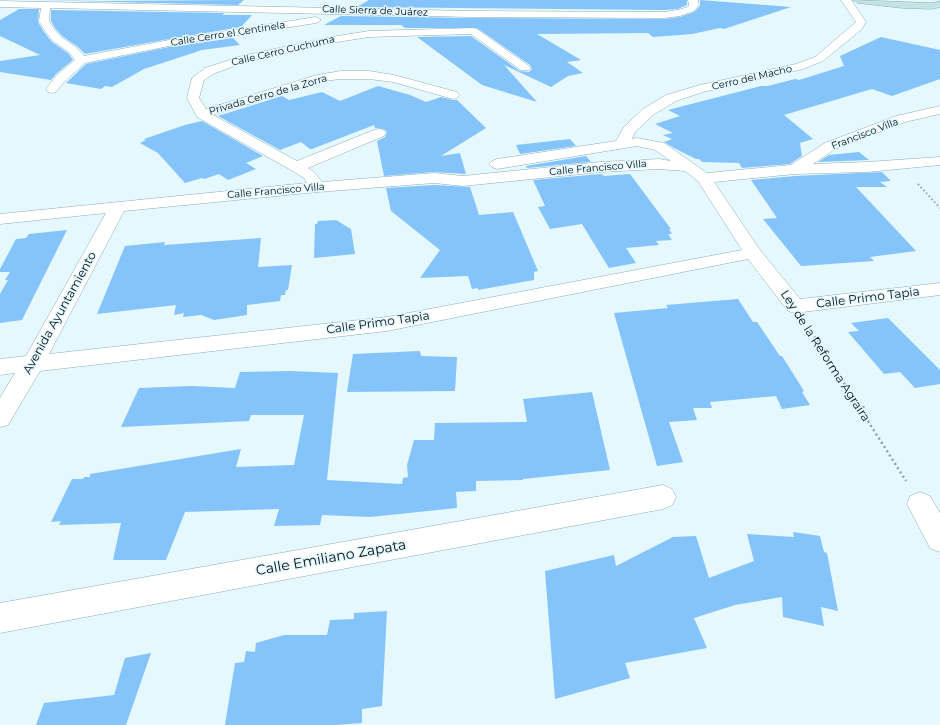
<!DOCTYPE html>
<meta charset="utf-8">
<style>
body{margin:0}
canvas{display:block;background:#e4f8fe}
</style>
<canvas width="940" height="725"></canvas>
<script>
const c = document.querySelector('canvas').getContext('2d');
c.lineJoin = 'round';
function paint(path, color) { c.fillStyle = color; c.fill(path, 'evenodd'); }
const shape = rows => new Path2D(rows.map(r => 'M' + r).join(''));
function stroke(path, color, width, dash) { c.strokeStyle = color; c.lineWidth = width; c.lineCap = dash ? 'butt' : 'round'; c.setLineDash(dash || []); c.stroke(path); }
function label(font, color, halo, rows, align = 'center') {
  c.font = font + ' Montserrat,sans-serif'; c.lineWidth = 3; c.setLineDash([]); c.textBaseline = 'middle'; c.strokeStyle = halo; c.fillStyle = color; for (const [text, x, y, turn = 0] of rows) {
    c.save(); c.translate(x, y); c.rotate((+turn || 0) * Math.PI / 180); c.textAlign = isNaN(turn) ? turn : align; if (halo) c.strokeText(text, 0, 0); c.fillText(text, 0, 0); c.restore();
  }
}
paint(shape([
 [34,0,101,1,244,0,238,5],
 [369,0,687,0,687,5,678,9,664,10,357,7],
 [700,0,791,7,724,29,720,28,692,34,653,37,648,33,537,34,581,60,567,62,583,73,568,76,551,87,504,65,537,102,482,85,417,37,471,36,520,71,529,72,532,69,530,65,477,28,405,28,401,25,324,25,341,16,472,18,664,19,680,17,694,12,700,6],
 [19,9,39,9,38,22,44,32,52,42,68,53,73,60,56,74,51,80,0,72,0,61,40,55,0,36,0,20],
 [51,10,225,13,222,15,252,15,241,27,169,39,85,54,78,47,62,36,55,28,51,21],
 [881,37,940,50,940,79,892,96,872,89,784,115,813,139,800,143,802,156,790,164,742,168,739,163,702,162,699,159,696,159,674,148,664,142,672,139,663,135,673,133,655,124,680,116,668,110,761,86,768,86,795,79,799,80,844,66,840,56],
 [233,38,240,45,202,50,144,69,112,87,105,86,101,89,66,83,86,64,169,47],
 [378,86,410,95,426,102,441,97,453,100,457,100,486,128,441,156,460,153,466,174,434,172,384,176,377,141,385,137,387,132,384,129,375,128,374,125,312,149,310,149,301,142,280,150,218,116,282,96,289,100,322,92,340,101],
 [202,121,263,156,246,163,256,169,228,180,219,174,204,179,202,178,185,183,158,153,140,143,146,140,144,139,185,125],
 [570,139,576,146,520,154,516,145],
 [859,152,869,160,818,162,829,155],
 [586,156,591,162,527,168,526,166],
 [882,172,891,181,880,182,887,187,856,187,916,251,870,257,874,261,801,266,763,219,777,218,751,180,795,176],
 [601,174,604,176,630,174,671,229,669,229,672,234,668,234,672,240,656,241,659,245,626,248,636,263,609,268,582,224,550,229,538,207,545,206,533,180],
 [434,185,470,187,479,215,513,212,538,271,534,272,534,280,478,290,478,288,472,289,468,276,420,278,440,250,391,211,386,188],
 [336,220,351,229,355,254,314,258,315,224,317,224,318,221],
 [67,230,22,320,0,323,0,294,8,280,5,280,10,272,0,272,0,269,16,239,26,238,29,234],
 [261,238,258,267,292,265,288,290,286,290,285,295,281,295,280,301,247,305,247,315,214,320,201,315,183,317,184,313,174,315,176,305,97,314,125,246,165,242,164,245],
 [738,299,753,322,757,322,780,356,782,356,804,391,802,392,810,405,782,409,776,396,710,402,712,408,693,408,697,420,669,422,683,462,657,466,614,313,668,308,666,305],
 [888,318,940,370,940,384,915,388,900,372,884,374,848,332,859,331,851,323],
 [420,351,421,356,457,357,455,391,347,392,353,354],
 [290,371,338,373,327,480,402,484,403,478,408,477,407,465,414,440,434,440,435,423,527,422,523,399,592,392,610,470,523,479,523,480,476,481,476,491,456,492,457,508,370,517,322,515,320,525,274,526,279,509,185,512,166,560,113,560,121,523,59,525,61,521,51,522,72,479,83,479,84,477,90,477,90,474,241,449,236,467,294,465,304,415,251,415,249,421,121,427,139,388,192,386,235,388,240,372],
 [793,532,820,536,824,552,827,553,838,611,821,607,824,626,783,617,782,597,735,605,694,618,707,648,625,663,630,678,555,699,545,571,614,555,616,566,673,537,696,536,709,578,754,561,747,534,794,537],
 [387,611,382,706,362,709,362,723,335,725,225,725,235,663,244,662,246,651,255,652,256,643,284,635,327,635,330,620,354,619,354,613],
 [151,653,126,725,36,725,44,703,114,695,125,658]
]), '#84c4fb');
const street = shape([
 [688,0,698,0,699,5,694,11,680,16,664,18,472,17,50,8,49,21,54,29,61,37,77,48,84,56,169,40,316,17,321,20,316,23,169,46,85,63,65,81,56,92,52,93,48,92,46,89,57,75,75,60,69,52,53,41,45,31,39,21,41,8,0,7,0,1,472,11,664,12,678,10,688,7,689,5,688,0],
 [841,0,851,0,866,22,862,29,823,61,803,69,703,92,676,101,653,115,635,132,632,139,637,138,664,143,707,173,791,165,825,143,896,116,940,106,940,114,905,122,835,149,813,164,867,162,940,157,940,165,867,172,795,174,714,182,760,250,800,299,940,283,940,295,795,313,788,311,748,259,387,331,40,371,8,425,0,427,0,398,15,373,0,375,0,359,26,356,106,213,0,224,0,214,307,183,304,178,291,170,197,117,187,98,192,78,205,68,242,56,331,37,369,31,473,28,477,29,529,66,531,68,529,70,521,70,471,34,369,37,331,43,245,62,213,74,204,80,199,98,206,109,317,75,341,71,369,71,394,75,457,92,459,95,457,98,453,99,393,82,369,79,341,79,323,81,213,115,297,161,374,130,379,129,384,130,386,133,384,136,308,168,314,172,322,182,434,173,463,176,601,162,659,159,671,161,655,150,637,146,497,169,492,167,489,164,492,161,497,159,616,141,624,127,643,109,666,95,700,85,796,64,815,57,856,22,841,0],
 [659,169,685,171,698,181,742,250,387,317,49,354,124,211,318,192,434,183,463,186,601,172,659,169],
 [663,485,672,489,676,497,672,505,663,509,0,633,0,603,663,485],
 [920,492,930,496,940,513,940,552,930,548,907,504,910,496,920,492]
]);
const secondary = shape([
 [853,0,932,3,940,1,940,7,932,9,902,8,858,3,853,0]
]);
stroke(street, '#8dadb6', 1);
stroke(secondary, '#8dadb6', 1);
stroke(shape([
 [918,184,940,208]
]), '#92a2a7', 2, [1.5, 2.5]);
stroke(shape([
 [809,328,906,481]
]), '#92a2a7', 2.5, [2, 3]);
paint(street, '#fff');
paint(secondary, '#c3e4e2');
label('10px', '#040f13', '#e4f8fe', [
 ["Calle Sierra de Juárez",375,11,2],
 ["Calle Cerro el Centinela",228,34,-9],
 ["Calle Cerro Cuchuma",283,51,-13],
 ["Cerro del Macho",752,78,-13],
 ["Privada Cerro de la Zorra",268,95,-16],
 ["Francisco Villa",865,134,-21],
 ["Calle Francisco Villa",598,168,-5],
 ["Calle Francisco Villa",276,191,-5]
]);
label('12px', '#040f13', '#e4f8fe', [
 ["Calle Primo Tapia",868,298,-7],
 ["Avenida Ayuntamiento",60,313,-61],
 ["Calle Primo Tapia",378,323,-8],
 ["Ley de la Reforma Agraira",825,356,57]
]);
label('14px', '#040f13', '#e4f8fe', [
 ["Calle Emiliano Zapata",331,558,-10]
]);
</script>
